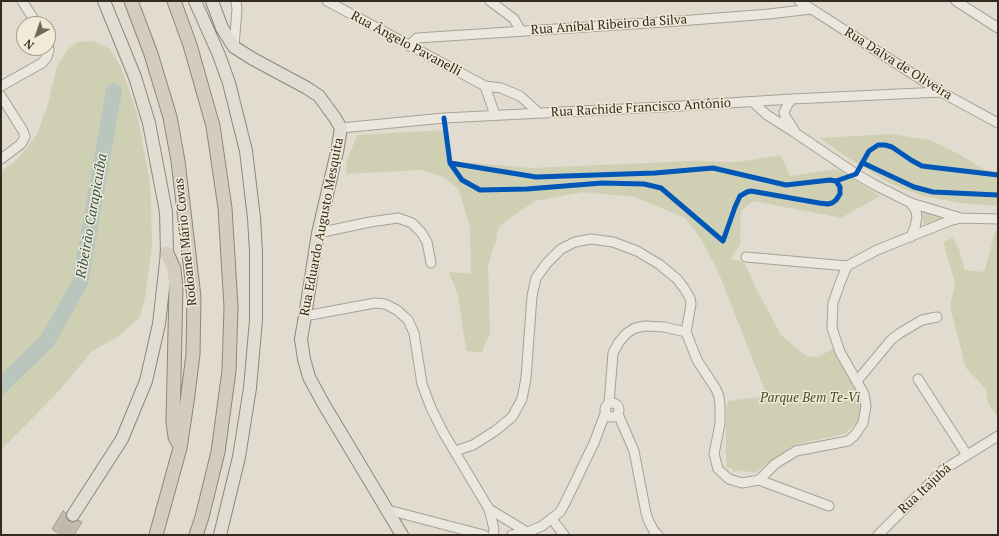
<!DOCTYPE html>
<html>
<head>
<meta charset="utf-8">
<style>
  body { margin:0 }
  #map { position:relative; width:999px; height:536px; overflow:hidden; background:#e1dccf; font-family:"PT Serif",serif }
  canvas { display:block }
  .frame { position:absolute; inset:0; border:2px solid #352a20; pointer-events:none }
  .north { position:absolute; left:16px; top:16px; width:40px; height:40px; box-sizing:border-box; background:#f1ead6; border:1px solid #a69d8d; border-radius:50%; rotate:220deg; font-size:11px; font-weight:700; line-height:16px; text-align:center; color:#352a20 }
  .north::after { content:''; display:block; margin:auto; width:14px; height:18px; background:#71685d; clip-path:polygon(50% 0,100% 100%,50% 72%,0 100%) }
</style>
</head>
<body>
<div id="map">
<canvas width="999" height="536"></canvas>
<div class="frame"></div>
<div class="north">N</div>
</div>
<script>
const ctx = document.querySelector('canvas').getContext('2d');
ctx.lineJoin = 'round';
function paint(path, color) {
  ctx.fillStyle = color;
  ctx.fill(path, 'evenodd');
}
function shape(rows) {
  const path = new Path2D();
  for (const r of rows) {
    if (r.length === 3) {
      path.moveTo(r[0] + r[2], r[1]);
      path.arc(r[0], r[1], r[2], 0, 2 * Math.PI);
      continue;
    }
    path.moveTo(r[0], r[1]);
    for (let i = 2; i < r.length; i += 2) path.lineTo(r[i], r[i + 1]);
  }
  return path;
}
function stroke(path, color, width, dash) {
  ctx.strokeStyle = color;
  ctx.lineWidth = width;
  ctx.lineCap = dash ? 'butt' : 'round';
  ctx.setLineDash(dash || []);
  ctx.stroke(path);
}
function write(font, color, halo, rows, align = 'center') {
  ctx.font = font + ' "PT Serif",serif';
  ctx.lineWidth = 3;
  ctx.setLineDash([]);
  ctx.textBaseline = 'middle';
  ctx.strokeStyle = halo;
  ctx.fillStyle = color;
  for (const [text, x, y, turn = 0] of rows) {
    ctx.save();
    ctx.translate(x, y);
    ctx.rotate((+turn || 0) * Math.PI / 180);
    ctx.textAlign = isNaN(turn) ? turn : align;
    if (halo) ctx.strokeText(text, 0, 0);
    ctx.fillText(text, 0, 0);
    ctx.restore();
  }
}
paint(shape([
  [93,41,110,49,121,67,137,114,149,177,151,198,152,246,145,297,140,317,119,336,92,351,59,391,1,450,1,171,13,163,26,149,37,134,48,104,57,66,68,49,77,42],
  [446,130,448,158,452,161,531,168,692,161,738,162,781,155,790,176,837,169,880,196,841,218,753,201,741,211,740,245,730,259,744,262,755,286,781,335,806,356,818,357,834,348,861,396,860,418,845,434,797,444,780,454,755,473,739,470,733,473,733,469,726,467,726,405,728,405,728,401,767,396,718,271,701,239,685,218,635,197,582,192,535,201,499,226,496,237,497,239,493,248,488,266,490,334,483,348,483,353,467,351,465,343,458,296,449,272,471,274,470,228,459,190,444,177,421,170,346,174,347,160,357,135],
  [891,134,930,140,957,153,985,170,998,172,998,206,960,203,923,196,889,183,848,158,820,138],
  [922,209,949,217,924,225],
  [996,229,998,229,998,417,988,403,986,389,966,368,950,307,955,283,943,242,953,238,959,249,965,270,984,272]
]), '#cfd0b3');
stroke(shape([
  [1,386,47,341,80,283,114,91]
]), '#b9c6be', 16);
const building = shape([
  [63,511,66,513,66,518,69,521,73,522,78,520,82,522,74,535,61,535,52,529,63,511]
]);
paint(building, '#c4bbb0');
stroke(building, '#a1988e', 1);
stroke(shape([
  [61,535,73,515]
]), '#bfb8ac', 12, [12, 6]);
const minor = shape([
  [22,1,37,24],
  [327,1,485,86],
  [490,1,514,19,521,31],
  [799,1,941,92,998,123],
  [956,1,998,28],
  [409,46,417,38,679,21,769,14,811,9],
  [234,47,237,9,236,1],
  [1,86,42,63,47,57,49,50,48,44],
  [1,96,23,131,25,137,21,144,1,159],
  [792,99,788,104,784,112,785,116,794,130],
  [753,102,767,115,794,132,856,174,875,185,911,203,961,218,998,219],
  [495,115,485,86,501,88,520,96,539,113],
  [341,128,444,118,681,106,792,99,941,92],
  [318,233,370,222,398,218,412,223,421,232,427,242,431,263],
  [911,237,915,227,917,217,916,211,911,203],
  [746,257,847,266],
  [305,316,375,303,385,304,397,310,408,320,414,333,422,384,431,408,443,432,489,509,494,529,493,535],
  [686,332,697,360,716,389,719,397,720,405,720,424,714,454,718,469,729,479,742,483,759,480,775,464,796,451,848,441,855,435,863,423,866,406,864,394,840,352,832,328,833,303,840,283,847,266,877,250,949,221,961,218],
  [918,379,967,455],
  [857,381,891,340,900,333,922,320,937,317],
  [612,410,7],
  [609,404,613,353,619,342,627,333,635,328,645,326,664,327,686,332],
  [618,414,634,451,646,513,649,522,654,531,658,535],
  [455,451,473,445,495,431,512,417,522,399,526,378,532,296,536,278,547,263,561,249,575,242,591,239,613,242,637,251,659,264,677,279,684,288,690,298,691,304,686,332],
  [759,480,829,506],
  [489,509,527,532],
  [388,510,484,535],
  [552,519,564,535],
  [512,535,530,531,542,526,560,512,565,503,594,443,606,411],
  [878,535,943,470,998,436]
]);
const major = shape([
  [195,1,219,55,229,83,246,151,254,218,256,252,256,320,250,388,239,457,220,535],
  [212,1,222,28,234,47,253,59,307,88,319,96,335,118,341,128,337,152,318,233,305,316,301,339,304,359,309,377,323,403,402,535],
  [73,515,122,439,146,381,159,324,167,253,166,212,149,123,135,77,104,1]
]);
const highway = shape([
  [131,1,151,54,170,117,178,161,194,297,193,354,187,402,180,448,156,535],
  [174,1,190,45,213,126,225,208,231,307,229,371,218,452,202,517,196,535],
  [167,253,174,269,176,287,173,422,175,437,178,443]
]);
stroke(minor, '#a7a197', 11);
stroke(major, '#8c877e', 14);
stroke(highway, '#8c877e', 15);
stroke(minor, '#eae7df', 9);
stroke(major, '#e1ddd2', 12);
stroke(highway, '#d4ccbf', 13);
stroke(shape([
  [444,118,450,163,462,180,480,190,527,189,602,183,644,184,661,188,723,241,735,207,740,196,747,192,751,191,819,203,828,204,832,203,836,200,840,194,840,187,836,181,830,180,786,185,713,168,655,173,536,177,450,163],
  [863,163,914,187,933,192,998,195],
  [836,181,856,174,869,151,878,145,885,145,892,147,911,160,922,166,998,175]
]), '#0057b8', 5);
write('13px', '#352a20', '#f1ead6', [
  ["Rua Aníbal Ribeiro da Silva",609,25,-4],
  ["Rua Ângelo Pavanelli",406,44,28],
  ["Rua Dalva de Oliveira",898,64,32],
  ["Rua Rachide Francisco Antônio",641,108,-3],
  ["Rua Eduardo Augusto Mesquita",322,227,-79],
  ["Rodoanel Mário Covas",186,242,-96],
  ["Rua Itajubá",925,489,-43]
]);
write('italic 13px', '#454e29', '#f1ead6', [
  ["Parque Bem Te-Vi",810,398]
]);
write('italic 14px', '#325251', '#f1ead6', [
  ["Ribeirão Carapicuíba",92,216,-80]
]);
</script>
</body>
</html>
